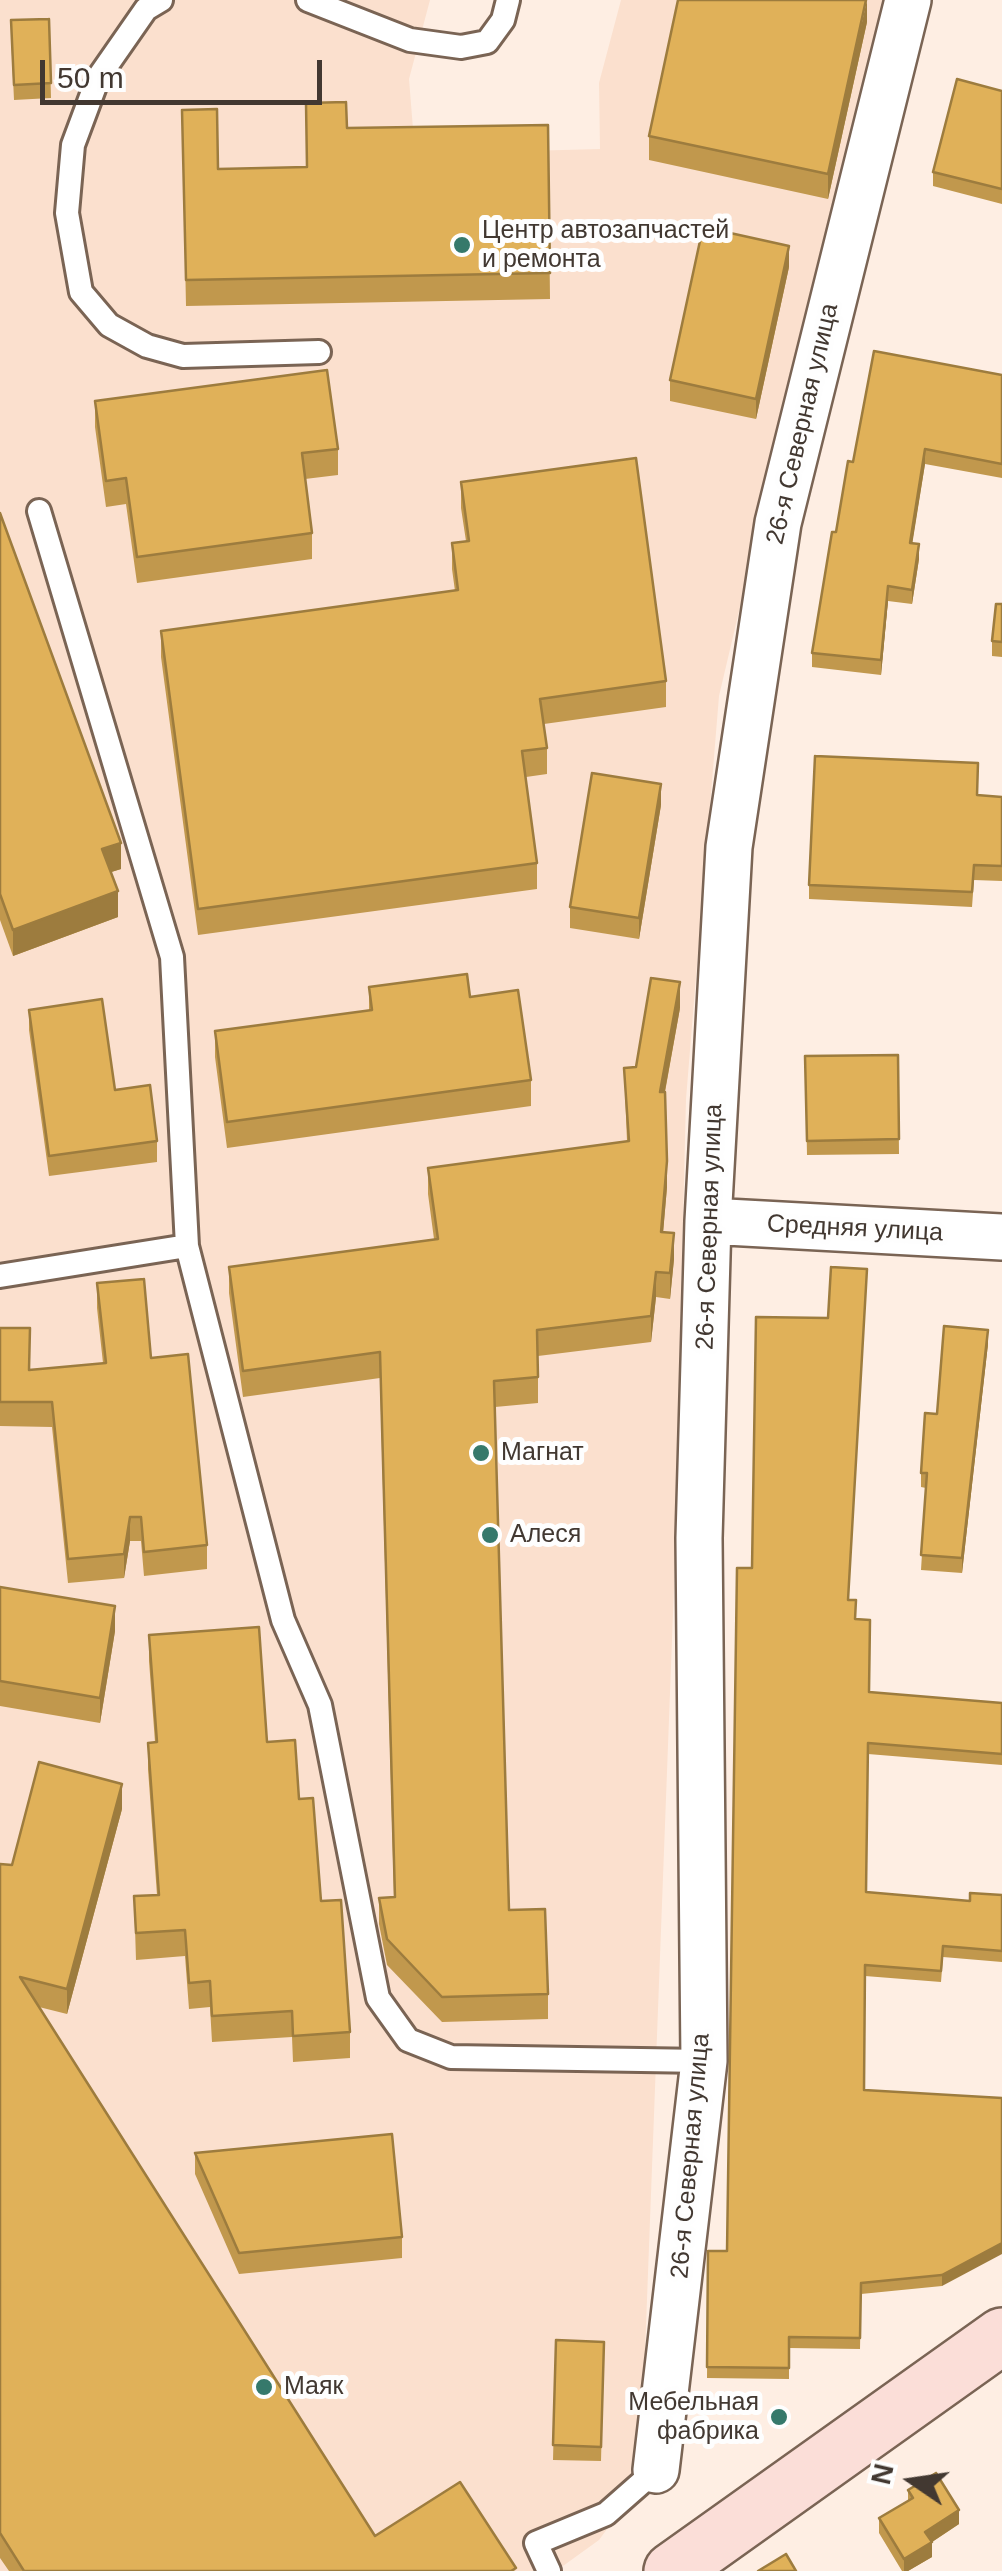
<!DOCTYPE html>
<html>
<head>
<meta charset="utf-8">
<style>
  body { margin:0 }
  #map { position:relative; width:1002px; height:2571px; overflow:hidden; background:#feeee3; font-family:Arial,sans-serif }
  canvas { display:block }
  .north { position:absolute; left:862px; top:2431px; width:100px; height:100px; -webkit-text-stroke:8px #fefefe; paint-order:stroke; rotate:283deg; font-size:28px; font-weight:700; line-height:40px; text-align:center; color:#423831 }
  .north::after { content:''; display:block; margin:auto; width:35px; height:45px; background:#423831; clip-path:polygon(50% 0,100% 100%,50% 72%,0 100%) }
  .scale { position:absolute; left:40px; top:60px; width:282px; height:45px; box-sizing:border-box; border:5px solid #423831; border-top:0; padding-left:12px; font-size:30px; line-height:35px; white-space:nowrap; color:#423831; -webkit-text-stroke:8px #fefefe; paint-order:stroke }
</style>
</head>
<body>
<div id="map">
<canvas width="1002" height="2571"></canvas>
<div class="north">N</div>
<div class="scale">50 m</div>
</div>
<script>
const ctx = document.querySelector('canvas').getContext('2d');
ctx.lineJoin = 'round';
function paint(path, color) {
  ctx.fillStyle = color;
  ctx.fill(path, 'evenodd');
}
function shape(rows) {
  const path = new Path2D();
  for (const r of rows) {
    path.moveTo(r[0], r[1]);
    for (let i = 2; i < r.length; i += 2) path.lineTo(r[i], r[i + 1]);
  }
  return path;
}
function stroke(path, color, width, dash) {
  ctx.strokeStyle = color;
  ctx.lineWidth = width;
  ctx.lineCap = dash ? 'butt' : 'round';
  ctx.setLineDash(dash || []);
  ctx.stroke(path);
}
function write(font, color, halo, rows, align = 'center') {
  ctx.font = font + ' Arial,sans-serif';
  ctx.lineWidth = 10;
  ctx.setLineDash([]);
  ctx.textBaseline = 'middle';
  ctx.strokeStyle = halo;
  ctx.fillStyle = color;
  for (const [text, x, y, turn = 0] of rows) {
    ctx.save();
    ctx.translate(x, y);
    ctx.rotate((+turn || 0) * Math.PI / 180);
    ctx.textAlign = isNaN(turn) ? turn : align;
    if (halo) ctx.strokeText(text, 0, 0);
    ctx.fillText(text, 0, 0);
    ctx.restore();
  }
}
paint(shape([
  [0,0,430,0,409,79,415,154,600,149,599,83,621,0,883,0,719,696,686,1099,674,1587,640,2484,599,2540,556,2571,0,2571]
]), '#fbe0ce');
const service = shape([
  [161,0,146,9,98,78,73,145,67,213,81,292,109,325,147,346,183,356,319,352],
  [308,0,410,40,461,47,487,42,503,20,508,0],
  [39,511,172,957,187,1246,283,1620,320,1705,378,1998,408,2040,451,2057,704,2061],
  [0,1276,187,1246],
  [549,2571,536,2543,606,2514,656,2470]
]);
const minor = shape([
  [708,1221,1002,1237],
  [656,2470,704,2061,699,1538,708,1221,729,847,778,523,908,0]
]);
const secondary = shape([
  [672,2571,1002,2336]
]);
stroke(service, '#7a6454', 28);
stroke(minor, '#7a6454', 50);
stroke(secondary, '#7a6454', 60);
stroke(service, '#fff', 22);
stroke(minor, '#fff', 45);
stroke(secondary, '#fbded8', 55);
paint(shape([
  [49,19,51,98,14,100,11,35],
  [867,22,828,199,649,160,649,136],
  [1002,91,1002,204,933,186,933,172],
  [182,110,218,169,306,167,347,128,548,125,550,299,186,306],
  [789,267,756,419,670,401,670,380],
  [1002,375,1002,478,925,464,912,543,919,559,912,604,888,601,881,675,812,667,812,653,836,532,853,462],
  [95,401,338,449,338,475,305,479,312,533,312,559,137,583,126,504,106,507,95,427],
  [461,482,666,681,666,707,544,724,547,748,547,774,526,777,537,863,537,889,198,935,161,657,161,631,455,591,452,569,452,543,466,541,461,508],
  [0,513,121,869,111,872,118,917,13,956,0,920],
  [1002,604,1002,657,992,656,992,641],
  [1002,796,1002,881,974,880,972,907,809,899,809,885],
  [661,805,639,939,570,928,570,907],
  [369,987,470,997,531,1080,531,1106,227,1148,215,1057,215,1031,369,1010],
  [680,1008,665,1092,667,1187,663,1232,674,1259,670,1299,656,1297,651,1342,538,1356,538,1403,495,1407,509,1910,548,1994,548,2019,442,2022,387,1965,379,1924,379,1898,394,1897,380,1378,243,1397,229,1293,229,1267,434,1239,428,1194,428,1168,627,1141,624,1068,636,1067],
  [29,1010,115,1090,157,1141,157,1162,49,1176,29,1030],
  [898,1055,899,1154,807,1155,805,1056],
  [97,1283,151,1358,207,1545,207,1569,144,1576,141,1541,130,1541,124,1578,68,1583,52,1427,0,1426,0,1328,29,1370,103,1363,97,1308],
  [988,1344,962,1573,921,1570,926,1488,921,1487,921,1473,937,1414],
  [752,1568,849,1600,856,1619,869,1692,1002,1703,1002,1765,868,1754,866,1892,970,1901,1002,1895,1002,1962,943,1957,941,1982,865,1976,864,2090,1002,2098,942,2286,861,2294,860,2349,789,2348,789,2379,707,2378,708,2251,727,2251],
  [0,1587,115,1631,100,1723,0,1706],
  [149,1635,267,1742,299,1799,350,2032,350,2058,293,2062,292,2037,212,2042,210,2007,189,2009,185,1956,136,1960,134,1896,157,1895,148,1769,148,1743,155,1742,149,1661],
  [122,1809,67,2014,39,2007,375,2536,516,2571,9,2571,0,2558,0,1864,12,1865],
  [195,2153,402,2237,402,2258,239,2274,195,2174],
  [556,2340,604,2342,601,2461,553,2460],
  [908,2490,959,2524,932,2542,932,2557,908,2571,902,2571,879,2533,879,2518,908,2501]
]), '#c1984d');
paint(shape([
  [867,0,867,22,828,199,828,174],
  [789,246,789,267,756,419,756,399],
  [925,449,925,464,910,558,910,543],
  [919,544,919,559,912,604,912,590],
  [888,586,888,601,881,675,881,660],
  [661,784,661,805,639,939,639,918],
  [121,843,121,869,102,875,102,849],
  [118,891,118,917,13,956,13,930],
  [680,982,680,1008,660,1118,660,1092],
  [667,1161,667,1187,661,1257,661,1232],
  [674,1233,674,1259,670,1299,670,1273],
  [656,1272,656,1297,651,1342,651,1316],
  [988,1330,988,1344,962,1573,962,1558],
  [130,1517,130,1541,124,1578,124,1554],
  [115,1606,115,1631,100,1723,100,1698],
  [122,1784,122,1809,67,2014,67,1989],
  [1002,2243,1002,2254,942,2286,942,2275],
  [959,2510,959,2524,932,2542,932,2557,908,2571,904,2571,904,2559,925,2532]
]), '#9d7c3e');
const building = shape([
  [678,0,866,0,828,174,649,136,678,0],
  [49,19,51,83,14,85,11,20,49,19],
  [957,79,1002,91,1002,189,933,172,957,79],
  [346,102,347,128,548,125,550,273,186,280,182,110,217,109,218,169,307,167,306,103,346,102],
  [703,227,789,246,756,399,670,380,703,227],
  [874,351,1002,375,1002,464,925,449,910,543,919,544,912,590,888,586,881,660,812,653,832,532,836,532,848,461,853,462,874,351],
  [327,370,338,449,302,453,312,533,137,557,126,478,106,481,95,401,327,370],
  [636,458,666,681,540,699,547,748,522,751,537,863,198,909,161,631,458,590,452,543,469,541,461,482,636,458],
  [0,513,121,843,102,849,118,891,13,930,0,894,0,513],
  [996,604,1002,604,1002,642,992,641,996,604],
  [815,756,978,763,977,795,1002,797,1002,866,974,865,972,892,809,885,815,756],
  [592,773,661,784,639,918,570,907,592,773],
  [467,974,470,997,518,990,531,1080,227,1122,215,1031,372,1010,369,987,467,974],
  [651,978,680,982,660,1092,665,1092,667,1161,661,1232,674,1233,670,1273,656,1272,651,1316,537,1330,538,1377,494,1381,509,1910,545,1909,548,1994,442,1997,387,1939,379,1898,395,1897,380,1352,243,1371,229,1267,438,1239,428,1168,629,1141,624,1068,636,1067,651,978],
  [102,999,115,1090,150,1085,157,1141,49,1156,29,1010,102,999],
  [898,1055,899,1139,807,1141,805,1056,898,1055],
  [831,1267,867,1269,848,1600,856,1600,855,1619,870,1620,869,1692,1002,1703,1002,1754,868,1743,866,1892,970,1901,970,1893,1002,1895,1002,1951,943,1946,941,1971,865,1965,864,2090,1002,2098,1002,2243,942,2275,861,2283,860,2338,789,2337,789,2368,707,2367,708,2251,727,2251,737,1568,752,1568,756,1317,828,1318,831,1267],
  [144,1279,151,1358,188,1354,207,1545,144,1552,141,1517,130,1517,124,1554,68,1559,52,1402,0,1402,0,1328,30,1328,29,1370,106,1363,97,1283,144,1279],
  [944,1326,988,1330,962,1558,921,1555,927,1473,921,1473,925,1413,937,1414,944,1326],
  [0,1587,115,1606,100,1698,0,1681,0,1587],
  [259,1627,267,1742,295,1740,299,1799,313,1798,321,1901,341,1900,350,2032,293,2036,292,2011,212,2016,210,1981,189,1983,185,1930,136,1933,134,1896,159,1895,148,1743,157,1742,149,1635,259,1627],
  [39,1762,122,1784,67,1989,20,1977,375,2536,460,2482,516,2568,511,2571,24,2571,0,2533,0,1864,12,1865,39,1762],
  [392,2134,402,2237,239,2253,195,2153,392,2134],
  [556,2340,604,2342,601,2447,553,2445,556,2340],
  [936,2473,959,2510,925,2532,932,2542,904,2559,879,2518,913,2498,908,2490,936,2473],
  [786,2554,796,2571,758,2571,786,2554]
]);
paint(building, '#e0b159');
stroke(building, '#9d7c3e', 2.5);
for (const [x, y, r, color] of [
  [462,245,10,"#36796b"],
  [481,1453,10,"#36796b"],
  [490,1535,10,"#36796b"],
  [264,2387,10,"#36796b"],
  [779,2417,10,"#36796b"]
]) {
  const dot = new Path2D();
  dot.arc(x, y, r, 0, 2 * Math.PI);
  ctx.fillStyle = color;
  ctx.fill(dot);
  stroke(dot, '#fefefe', 4);
}
write('25px', '#423831', '#fefefe', [
  ["Центр автозапчастей",482,231],
  ["и ремонта",482,260],
  ["Магнат",501,1453],
  ["Алеся",510,1535],
  ["Маяк",284,2387],
  ["Мебельная",759,2403,"right"],
  ["фабрика",759,2432,"right"]
], 'left');
write('25px', '#423831', '#fefefe', [
  ["26-я Северная улица",803,424,-77],
  ["26-я Северная улица",710,1227,-88],
  ["Средняя улица",855,1229,3],
  ["26-я Северная улица",691,2156,-85]
]);
</script>
</body>
</html>
